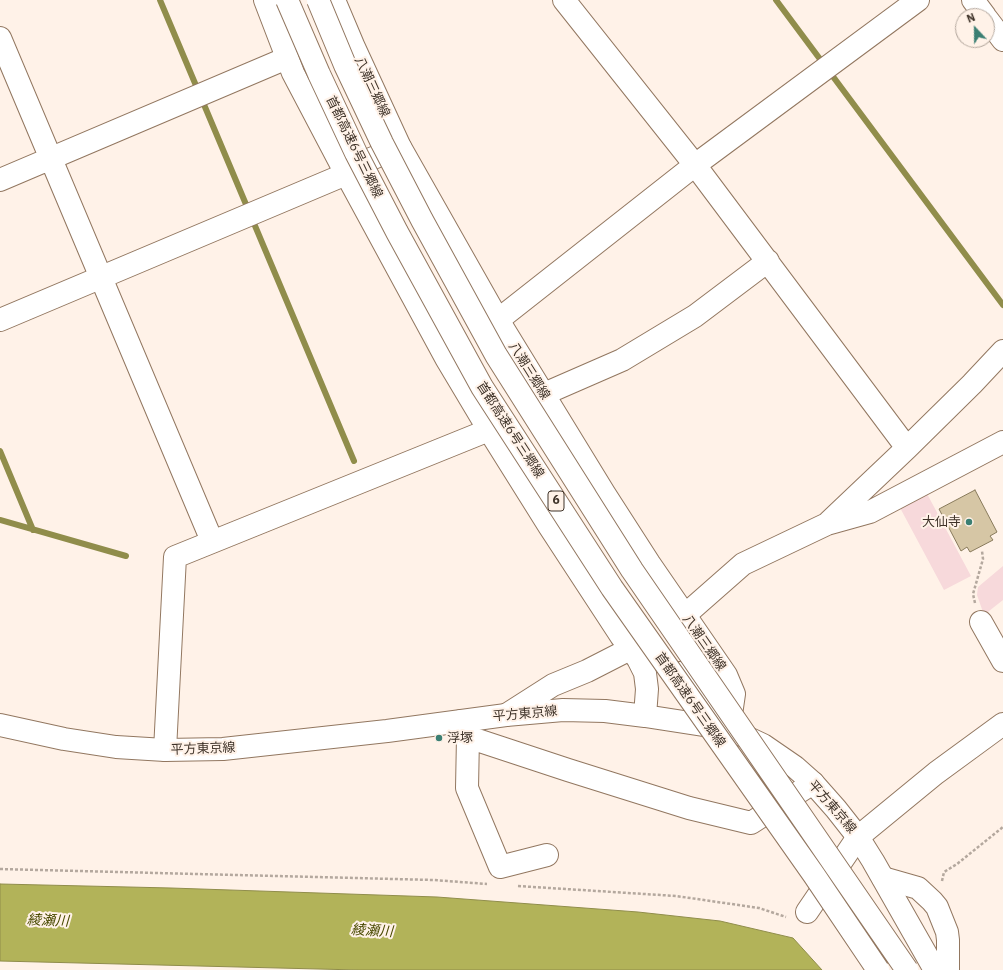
<!DOCTYPE html>
<html>
<head>
<meta charset="utf-8">
<style>
  body { margin:0 }
  #map { position:relative; width:1003px; height:970px; overflow:hidden; background:#fff2e8; font-family:"IBM Plex Sans",sans-serif }
  canvas { display:block }
  .north { position:absolute; left:955px; top:8px; width:40px; height:40px; box-sizing:border-box; background:#fff2e8; border:1px solid #b2a69c; border-radius:50%; rotate:338deg; font-size:11px; font-weight:700; line-height:16px; text-align:center; color:#3f3329 }
  .north::after { content:''; display:block; margin:auto; width:14px; height:18px; background:#3b7f73; clip-path:polygon(50% 0,100% 100%,50% 72%,0 100%) }
</style>
</head>
<body>
<div id="map">
<canvas width="1003" height="970"></canvas>
<div class="north">N</div>
</div>
<script>
const ctx = document.querySelector('canvas').getContext('2d');
ctx.lineJoin = 'round';
function paint(path, color) {
  ctx.fillStyle = color;
  ctx.fill(path, 'evenodd');
}
function shape(rows) {
  const path = new Path2D();
  for (const r of rows) {
    path.moveTo(r[0], r[1]);
    for (let i = 2; i < r.length; i += 2) path.lineTo(r[i], r[i + 1]);
  }
  return path;
}
function stroke(path, color, width, dash) {
  ctx.strokeStyle = color;
  ctx.lineWidth = width;
  ctx.lineCap = dash ? 'butt' : 'round';
  ctx.setLineDash(dash || []);
  ctx.stroke(path);
}
function write(font, color, halo, rows, align = 'center') {
  ctx.font = font + ' "IBM Plex Sans","Noto Sans JP",sans-serif';
  ctx.lineWidth = 4;
  ctx.setLineDash([]);
  ctx.textBaseline = 'middle';
  ctx.strokeStyle = halo;
  ctx.fillStyle = color;
  for (const [text, x, y, turn = 0] of rows) {
    ctx.save();
    ctx.translate(x, y);
    ctx.rotate((+turn || 0) * Math.PI / 180);
    ctx.textAlign = isNaN(turn) ? turn : align;
    if (halo) ctx.strokeText(text, 0, 0);
    ctx.fillText(text, 0, 0);
    ctx.restore();
  }
}
paint(shape([
  [925,490,971,576,944,590,898,504],
  [1003,566,1003,600,984,615,977,595,978,587]
]), '#f7d9db');
const water = shape([
  [0,884,171,888,437,897,638,912,720,921,793,938,822,970,358,970,0,961,0,884]
]);
paint(water, '#b2b359');
stroke(water, '#908d4b', 1);
stroke(shape([
  [160,0,354,461],
  [776,0,1003,305],
  [0,451,33,530],
  [0,520,126,556]
]), '#908d4b', 6);
const building = shape([
  [975,490,997,532,990,536,993,540,970,552,967,547,961,551,939,509,975,490]
]);
paint(building, '#d6c6a5');
stroke(building, '#887a5b', 1);
const minor = shape([
  [564,0,695,165,907,448],
  [973,0,985,16],
  [987,19,1003,40],
  [0,38,212,541],
  [344,170,400,147],
  [0,180,287,58],
  [0,320,346,174],
  [498,320,695,165,918,0],
  [544,394,622,360,695,316,768,261],
  [829,522,907,448,972,384,1003,351],
  [685,615,743,564,827,524,870,512,1003,442],
  [981,622,1003,661],
  [506,715,553,685,587,671,630,649],
  [461,721,468,737,568,770,689,808,751,823,813,783],
  [468,737,467,788,500,867,547,855],
  [165,750,175,557,489,430],
  [883,878,918,888,932,901,937,907,947,932,948,940,948,970],
  [807,912,858,837,936,773,1003,724]
]);
const major = shape([
  [265,0,293,73,344,170,446,358,489,430,549,526,621,636,638,659,645,673,647,689,645,716],
  [334,0,353,45,400,147,498,320,604,493,649,563,726,675,734,694,729,728],
  [680,673,697,690,729,729],
  [0,725,64,739,116,747,165,750,223,749,387,731,506,715,563,710,605,711,645,716,729,729,763,745,795,767,813,783,836,809,858,837,873,861,935,970]
]);
stroke(minor, '#927760', 24);
stroke(major, '#927760', 24);
stroke(shape([
  [975,603,973,594,983,559,982,551],
  [0,869,434,880,487,884],
  [942,881,944,872,957,864,1003,827],
  [518,886,676,896,759,908,786,917]
]), '#b4a89e', 2.5, [3, 2]);
stroke(minor, '#fff', 22);
stroke(major, '#fff', 22);
const highwayBridge = shape([
  [287,0,319,74,356,153,397,232,482,387,612,588,814,875,878,970],
  [318,0,345,65,382,143,422,220,496,355,632,570,907,970]
]);
stroke(highwayBridge, '#927760', 24, []);
stroke(highwayBridge, '#fff', 22);
for (const [x, y, r, color] of [
  [969,522,4,"#3b7f73"],
  [439,738,4,"#3b7f73"]
]) {
  const dot = new Path2D();
  dot.arc(x, y, r, 0, 2 * Math.PI);
  ctx.fillStyle = color;
  ctx.fill(dot);
  stroke(dot, '#fff2e8', 1.5);
}
for (const [x, y, w] of [
  [556,501,16]
]) {
  const box = new Path2D();
  box.roundRect(x - w / 2, y - 10, w, 20, 3);
  ctx.fillStyle = '#fff2e8';
  ctx.fill(box);
  stroke(box, '#3f3329', 1);
}
write('bold 12px', '#3f3329', null, [
  ["6",556,501]
]);
write('13px', '#3f3329', '#fff2e8', [
  ["八潮三郷線",372,87,65],
  ["首都高速6号三郷線",354,147,64],
  ["八潮三郷線",529,371,58],
  ["首都高速6号三郷線",510,430,57],
  ["八潮三郷線",704,643,55],
  ["首都高速6号三郷線",690,700,55],
  ["平方東京線",525,714,-5],
  ["平方東京線",203,749,-2],
  ["平方東京線",832,807,49]
]);
write('13px', '#3f3329', '#fff2e8', [
  ["大仙寺",961,522],
  ["浮塚",447,738,"left"]
], 'right');
write('italic 14px', '#494900', '#fff2e8', [
  ["綾瀬川",48,921,2],
  ["綾瀬川",372,931,3]
]);
</script>
</body>
</html>
